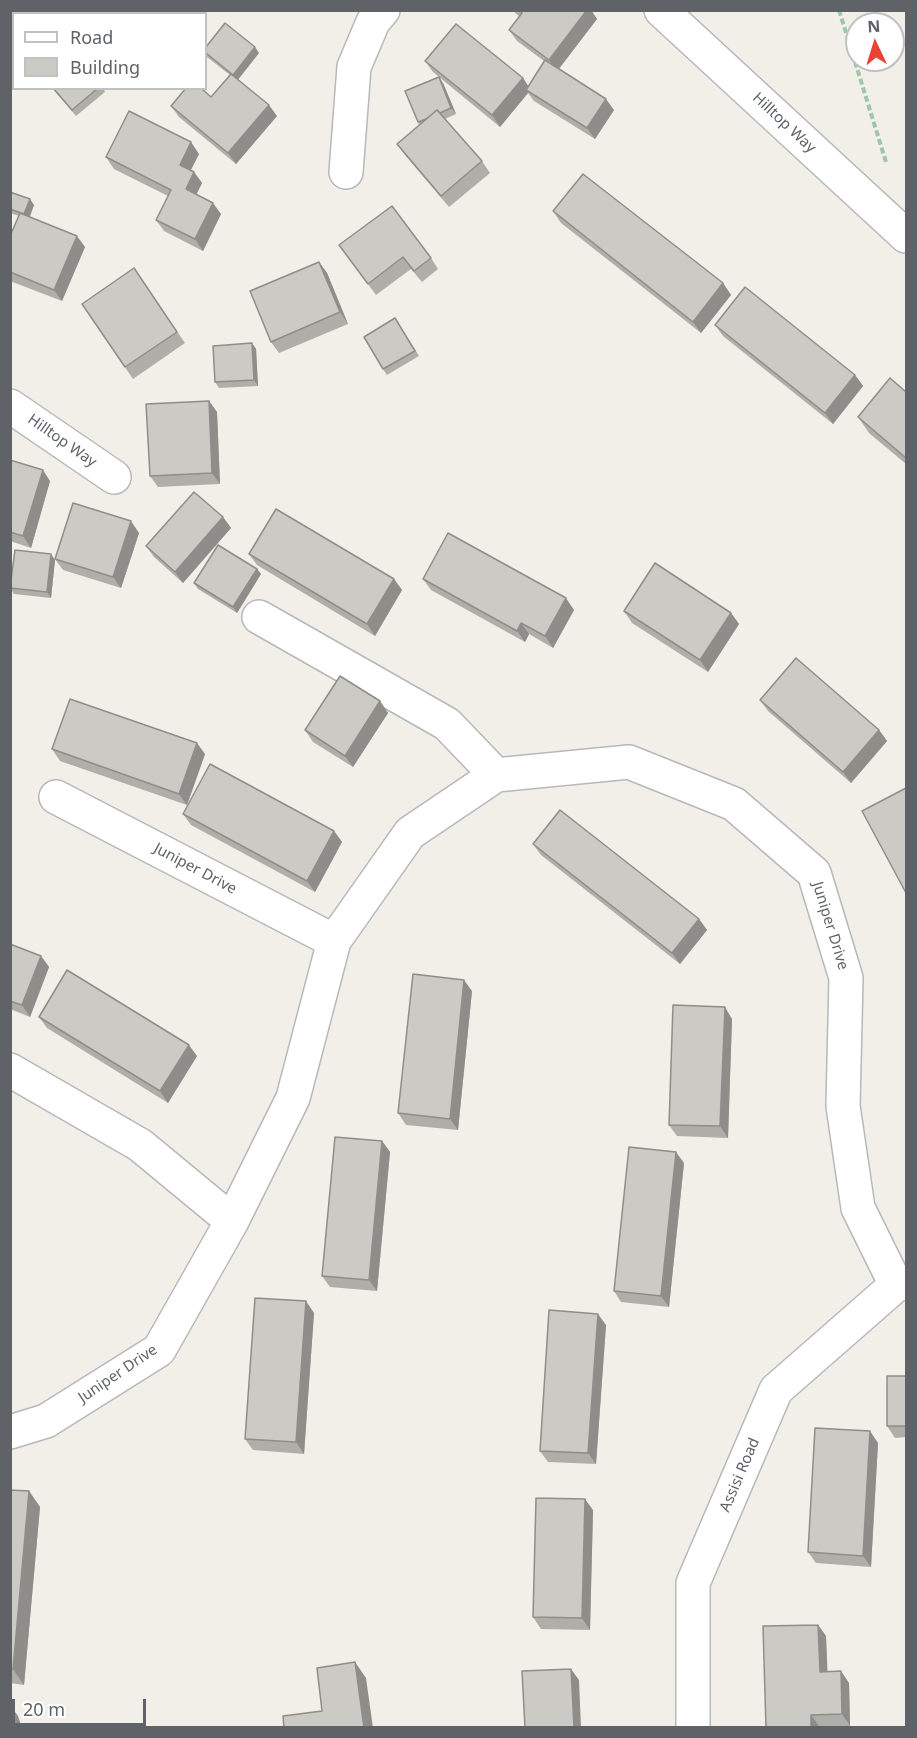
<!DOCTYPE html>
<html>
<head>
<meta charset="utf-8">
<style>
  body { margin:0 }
  #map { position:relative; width:917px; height:1738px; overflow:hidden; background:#f1efe8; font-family:"Noto Sans",sans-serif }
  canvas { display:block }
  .frame { position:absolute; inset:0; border:12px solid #5f6368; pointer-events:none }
  .legend { position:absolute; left:12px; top:12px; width:195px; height:78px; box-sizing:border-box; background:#fff; border:2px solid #bfc1c3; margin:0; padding:8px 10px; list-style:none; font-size:18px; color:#5f6368 }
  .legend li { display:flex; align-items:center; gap:12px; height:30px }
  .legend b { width:30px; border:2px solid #bfc1c3 }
  .north { position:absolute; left:845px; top:12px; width:60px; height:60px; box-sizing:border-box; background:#fff; border:2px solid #bfc1c3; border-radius:50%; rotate:356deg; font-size:16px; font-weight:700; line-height:24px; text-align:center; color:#5f6368 }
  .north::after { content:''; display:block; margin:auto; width:21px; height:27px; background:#ea4335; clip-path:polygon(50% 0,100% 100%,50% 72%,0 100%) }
  .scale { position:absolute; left:12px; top:1699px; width:134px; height:27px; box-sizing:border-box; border:3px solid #5f6368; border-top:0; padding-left:8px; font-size:18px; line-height:21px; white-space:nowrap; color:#5f6368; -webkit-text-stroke:4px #fff; paint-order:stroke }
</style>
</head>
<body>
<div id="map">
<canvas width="917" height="1738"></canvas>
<div class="frame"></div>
<ul class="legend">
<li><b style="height:8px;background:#fff"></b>Road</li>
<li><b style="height:16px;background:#cccac5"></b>Building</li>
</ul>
<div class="north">N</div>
<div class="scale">20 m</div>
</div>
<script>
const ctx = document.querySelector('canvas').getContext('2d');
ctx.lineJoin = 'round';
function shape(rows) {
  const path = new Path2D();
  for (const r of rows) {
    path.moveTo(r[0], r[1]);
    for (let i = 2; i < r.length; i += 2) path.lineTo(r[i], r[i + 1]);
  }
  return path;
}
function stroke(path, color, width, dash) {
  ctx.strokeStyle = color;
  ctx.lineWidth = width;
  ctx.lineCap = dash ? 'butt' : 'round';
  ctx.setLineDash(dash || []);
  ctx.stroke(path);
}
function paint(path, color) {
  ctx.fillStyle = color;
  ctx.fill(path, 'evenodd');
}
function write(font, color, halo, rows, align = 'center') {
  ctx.font = font + ' "Noto Sans",sans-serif';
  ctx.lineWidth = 4.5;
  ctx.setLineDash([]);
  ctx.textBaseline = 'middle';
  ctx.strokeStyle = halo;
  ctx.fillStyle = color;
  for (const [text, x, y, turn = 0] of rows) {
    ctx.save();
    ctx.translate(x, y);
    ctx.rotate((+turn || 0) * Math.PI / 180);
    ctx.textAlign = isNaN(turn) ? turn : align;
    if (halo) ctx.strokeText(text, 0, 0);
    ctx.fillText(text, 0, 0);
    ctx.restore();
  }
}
const minor = shape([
  [661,10,906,236],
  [346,172,354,67,373,22,383,10],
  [10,406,114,477],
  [259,617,447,724,496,775],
  [56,797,334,941],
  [10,1070,140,1145,232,1221],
  [10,1432,46,1421,159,1350,232,1221,293,1098,334,941,410,833,496,775,629,762,734,804,814,873,846,978,843,1106,858,1208,896,1285],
  [693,1728,693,1583,776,1390,896,1285,906,1283]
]);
stroke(minor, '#b5b8bc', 36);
stroke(shape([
  [839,10,886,162]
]), '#9cc7a9', 4, [6, 3]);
stroke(minor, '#fff', 33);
paint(shape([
  [512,10,591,10,597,19,559,69,614,110,595,139,534,101,528,93,500,127,433,72,425,61,523,78,528,87,544,61,517,41,509,30,520,17],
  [10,12,14,14,14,79,10,79],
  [206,47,259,53,238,79,277,116,236,164,179,117,171,106,211,97,230,75,207,57,206,55],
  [443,83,456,114,445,119,482,161,490,173,449,207,405,155,397,144,419,125,418,122],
  [52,88,103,88,105,92,76,116],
  [199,154,190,170,194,172,202,183,196,195,221,214,203,251,164,231,156,220,168,196,114,169,106,157],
  [10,192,34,205,30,217,85,247,62,301,10,281,10,236,19,216,10,213],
  [553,211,723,283,731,295,701,333,561,223],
  [339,245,431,258,438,269,422,282,411,269,376,295],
  [319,262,327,273,348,324,279,353,271,342],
  [134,268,185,343,133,379,82,304],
  [399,324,419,356,387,375,383,369],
  [715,325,855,375,863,386,833,424,723,336],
  [252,343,256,349,258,386,219,388,215,382],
  [906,392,906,464,869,433,858,417],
  [209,401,217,412,220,484,158,487,150,476],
  [10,460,50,481,31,548,10,541],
  [223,517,231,528,183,583,154,557,146,546],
  [139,533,121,588,63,570,55,559],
  [249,554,394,579,402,590,375,636,257,565],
  [55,560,51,598,14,594,10,588],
  [257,569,261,574,237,613,198,589,194,583],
  [423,579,574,610,553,648,529,634,525,642,431,590],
  [624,611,731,613,739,624,708,672,632,623],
  [760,700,879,730,887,741,851,783,768,711],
  [380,701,388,713,353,767,313,742,305,730],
  [52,749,205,754,187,805,60,761],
  [183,814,334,831,342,842,315,892,191,825],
  [533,844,699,919,707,930,680,964,541,855],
  [10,944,41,956,49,967,30,1017,10,1009],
  [472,991,458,1130,406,1125,398,1113],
  [39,1017,197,1056,168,1103,47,1028],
  [732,1019,728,1138,677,1136,669,1125],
  [382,1141,390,1152,377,1291,330,1287,322,1276],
  [684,1163,669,1307,621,1302,614,1291],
  [314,1313,304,1454,253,1450,245,1439],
  [606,1325,596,1464,548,1462,540,1451],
  [906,1376,906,1437,895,1438,887,1426],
  [878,1443,871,1567,816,1563,808,1552],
  [10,1490,29,1491,40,1507,24,1685,10,1683],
  [593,1510,590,1630,541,1629,533,1617],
  [818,1625,826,1636,827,1672,849,1683,850,1726,766,1728]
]), '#afaea9');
paint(shape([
  [587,10,591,10,597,19,557,71,549,60],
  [255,47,259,53,237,81,233,75],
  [439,77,443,83,456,114,451,108],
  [523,78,531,90,526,90,528,93,500,127,492,115],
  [606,99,614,110,595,139,587,128],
  [269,105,277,116,236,164,228,153],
  [191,142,199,154,188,176,180,165],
  [194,172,202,183,193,201,186,189],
  [30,199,34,205,28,220,24,214],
  [213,203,221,214,203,251,195,239],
  [77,236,85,247,62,301,54,290],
  [319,262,327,273,348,324,340,312],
  [723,283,731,295,701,333,693,322],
  [252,343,256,349,258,386,254,380],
  [855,375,863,386,833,424,825,413],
  [209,401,217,412,220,484,212,473],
  [43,470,50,481,31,548,23,536],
  [223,517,231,528,183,583,175,572],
  [131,521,139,533,121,588,113,577],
  [51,554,55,560,51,598,47,592],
  [257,569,261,574,237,613,233,607],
  [394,579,402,590,375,636,367,624],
  [566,598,574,610,553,648,545,636],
  [731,613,739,624,708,672,700,660],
  [521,623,529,634,525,642,517,631],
  [380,701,388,713,353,767,345,756],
  [879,730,887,741,851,783,843,772],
  [197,743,205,754,187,805,179,794],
  [334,831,342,842,315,892,307,881],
  [699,919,707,930,680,964,672,953],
  [41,956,49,967,30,1017,22,1005],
  [464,980,472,991,458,1130,450,1119],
  [725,1007,732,1019,728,1138,720,1126],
  [189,1045,197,1056,168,1103,160,1091],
  [382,1141,390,1152,377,1291,369,1280],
  [676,1152,684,1163,669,1307,661,1296],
  [306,1301,314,1313,304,1454,296,1442],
  [598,1314,606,1325,596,1464,588,1453],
  [870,1431,878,1443,871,1567,863,1556],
  [29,1491,40,1507,24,1685,13,1669],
  [585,1499,593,1510,590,1630,582,1618],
  [818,1625,826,1636,828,1683,820,1672],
  [355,1662,366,1678,373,1728,364,1728],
  [571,1669,579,1680,581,1728,574,1728],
  [841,1671,849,1683,850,1726,842,1714],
  [10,1705,18,1716,22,1728,18,1728],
  [811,1715,819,1726,819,1728,811,1728]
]), '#8f8d8a');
const building = shape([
  [49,10,118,10,119,12,117,14,51,14,49,10],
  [519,10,587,10,549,60,509,30,522,13,519,10],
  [10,12,14,12,14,67,10,67,10,12],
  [225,23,255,47,233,75,206,53,206,47,225,23],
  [456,24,523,78,492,115,425,61,456,24],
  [545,60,606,99,587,128,526,90,545,60],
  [231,74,269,105,228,153,171,106,186,88,201,88,211,97,231,74],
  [439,77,451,108,440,113,437,110,426,119,418,122,405,91,439,77],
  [53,88,98,88,72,110,53,88],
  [437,110,482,161,441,196,397,144,437,110],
  [129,111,191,142,180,165,194,172,186,189,213,203,195,239,156,220,171,190,106,157,129,111],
  [583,174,723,283,693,322,553,211,583,174],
  [10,192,30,199,24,214,10,209,10,192],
  [392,206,431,258,414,271,403,257,368,284,339,245,392,206],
  [20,213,77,236,54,290,10,272,10,236,20,213],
  [319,262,340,312,271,342,250,291,319,262],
  [134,268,177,332,125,367,82,304,134,268],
  [745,287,855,375,825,413,715,325,745,287],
  [395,318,415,351,383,369,364,337,395,318],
  [252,343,254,380,215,382,213,346,252,343],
  [890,378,906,392,906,458,858,417,890,378],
  [209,401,212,473,150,476,146,404,209,401],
  [10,460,43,470,23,536,10,532,10,460],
  [194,492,223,517,175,572,146,546,194,492],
  [73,503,131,521,113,577,55,559,73,503],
  [276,509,394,579,367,624,249,554,276,509],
  [448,533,566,598,545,636,521,623,517,631,423,579,448,533],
  [218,545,257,569,233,607,194,583,218,545],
  [15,550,51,554,47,592,10,588,15,550],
  [655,563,731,613,700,660,624,611,655,563],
  [796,658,879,730,843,772,760,700,796,658],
  [340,676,380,701,345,756,305,730,340,676],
  [70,699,197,743,179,794,52,749,70,699],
  [210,764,334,831,307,881,183,814,210,764],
  [906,788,906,893,862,811,906,788],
  [560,810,699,919,672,953,533,844,560,810],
  [10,944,41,956,22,1005,10,1001,10,944],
  [67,970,189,1045,160,1091,39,1017,67,970],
  [413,974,464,980,450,1119,398,1113,413,974],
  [673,1005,725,1007,720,1126,669,1125,673,1005],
  [335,1137,382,1141,369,1280,322,1276,335,1137],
  [629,1147,676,1152,661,1296,614,1291,629,1147],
  [255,1298,306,1301,296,1442,245,1439,255,1298],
  [549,1310,598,1314,588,1453,540,1451,549,1310],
  [887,1376,906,1376,906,1426,887,1426,887,1376],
  [815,1428,870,1431,863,1556,808,1552,815,1428],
  [10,1490,29,1491,13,1669,10,1669,10,1490],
  [536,1498,585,1499,582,1618,533,1617,536,1498],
  [818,1625,820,1672,841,1671,842,1714,811,1715,811,1728,766,1728,763,1626,818,1625],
  [355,1662,364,1728,284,1728,283,1716,322,1711,317,1668,355,1662],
  [571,1669,574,1728,525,1728,522,1671,571,1669],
  [10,1707,18,1728,10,1728,10,1707]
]);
paint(building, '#cccac5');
stroke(building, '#8f8d8a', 1.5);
write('15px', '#5f6368', '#fff', [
  ["Hilltop Way",784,123,43],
  ["Hilltop Way",62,441,35],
  ["Juniper Drive",195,869,28],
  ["Juniper Drive",830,926,73],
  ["Juniper Drive",118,1374,-34],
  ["Assisi Road",740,1475,-67]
]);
</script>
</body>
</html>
